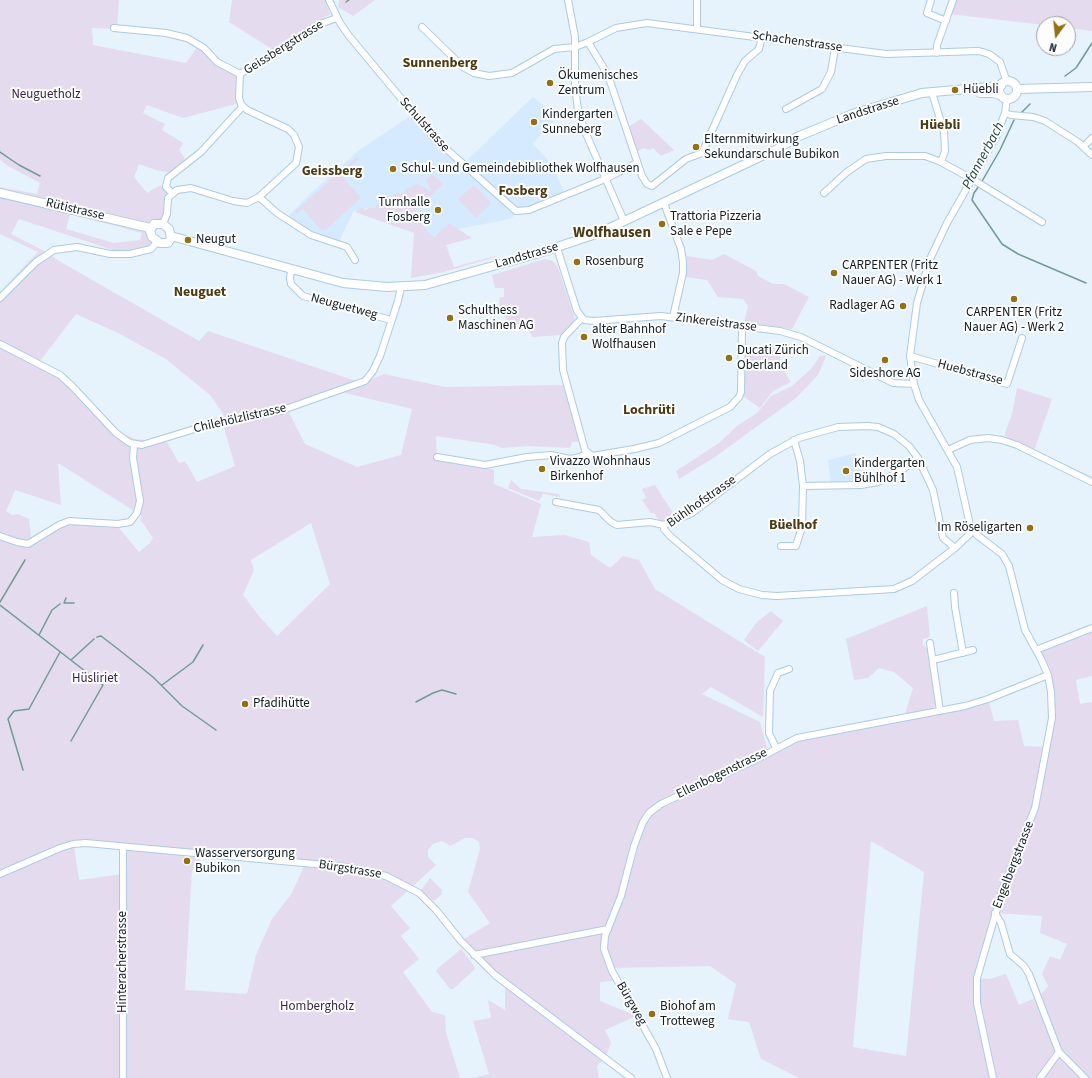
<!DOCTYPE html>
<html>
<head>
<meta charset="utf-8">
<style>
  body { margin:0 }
  #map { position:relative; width:1092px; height:1078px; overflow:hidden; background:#e6f2fc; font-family:"Source Sans 3",sans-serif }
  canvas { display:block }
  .north { position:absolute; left:1036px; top:16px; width:40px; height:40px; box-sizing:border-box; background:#fdfdfd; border:1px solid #9fa3a7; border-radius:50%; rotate:195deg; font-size:11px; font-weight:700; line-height:16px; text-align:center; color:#121d26 }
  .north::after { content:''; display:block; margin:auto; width:14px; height:18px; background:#917116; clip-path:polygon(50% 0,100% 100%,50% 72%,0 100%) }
</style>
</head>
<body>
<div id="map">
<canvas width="1092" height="1078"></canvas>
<div class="north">N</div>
</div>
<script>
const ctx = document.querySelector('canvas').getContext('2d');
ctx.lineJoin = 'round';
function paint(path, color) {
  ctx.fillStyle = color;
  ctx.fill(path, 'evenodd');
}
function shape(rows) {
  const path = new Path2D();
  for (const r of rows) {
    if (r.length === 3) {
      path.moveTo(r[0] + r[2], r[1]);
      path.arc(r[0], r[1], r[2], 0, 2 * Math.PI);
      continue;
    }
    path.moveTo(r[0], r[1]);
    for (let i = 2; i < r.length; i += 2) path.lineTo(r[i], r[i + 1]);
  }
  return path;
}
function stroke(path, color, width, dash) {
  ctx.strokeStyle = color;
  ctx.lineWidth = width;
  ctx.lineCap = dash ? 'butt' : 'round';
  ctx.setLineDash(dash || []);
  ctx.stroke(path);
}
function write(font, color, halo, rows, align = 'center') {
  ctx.font = font + ' "Source Sans 3",sans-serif';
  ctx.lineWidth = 4;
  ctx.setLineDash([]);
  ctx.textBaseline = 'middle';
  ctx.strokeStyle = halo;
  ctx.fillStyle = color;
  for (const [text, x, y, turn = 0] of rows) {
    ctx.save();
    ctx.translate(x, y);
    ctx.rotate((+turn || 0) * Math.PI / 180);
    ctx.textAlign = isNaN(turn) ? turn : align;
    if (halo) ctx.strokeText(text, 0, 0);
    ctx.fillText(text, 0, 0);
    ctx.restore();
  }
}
paint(shape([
  [533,97,557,117,533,144,552,164,564,192,522,209,510,219,458,229,449,223,434,237,417,219,372,207,355,212,354,210,339,242,316,234,288,217,309,195,358,151,413,114,462,165],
  [856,453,865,483,831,483,828,460]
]), '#d5eafe');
paint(shape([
  [0,0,119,0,117,29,92,28,93,45,186,63,198,46,215,64,236,75,236,104,183,118,147,105,143,113,165,124,162,130,183,143,179,150,188,163,173,173,156,170,139,164,134,177,147,193,159,186,166,185,172,193,166,218,152,226,156,245,125,254,19,219,11,234,48,253,59,261,199,341,208,331,362,383,384,374,445,387,563,385,579,441,572,442,570,448,528,446,502,448,495,445,436,436,437,457,494,470,494,484,541,504,532,537,565,535,589,542,591,555,610,568,623,556,639,560,655,589,765,657,763,717,711,687,702,694,760,722,769,755,806,738,948,713,989,702,994,721,1018,720,1024,746,1047,747,1051,692,1036,650,1092,628,1092,676,1076,680,1080,704,1092,702,1092,1078,799,1078,761,1059,749,1022,728,1019,736,984,710,966,613,968,612,981,600,982,600,1001,632,1014,634,1017,605,1030,611,1043,605,1058,597,1066,599,1078,472,1078,489,1074,473,1021,491,1018,488,1000,505,1010,505,988,479,965,480,961,461,941,490,923,468,892,480,849,479,842,473,838,465,838,450,846,442,841,433,844,428,850,428,857,436,865,391,906,410,928,401,936,419,959,403,972,432,1012,445,1015,446,1033,460,1078,0,1078,0,876,74,846,79,880,123,874,123,847,80,843,0,874,0,292,38,252,0,234,0,187,37,194,40,183,8,166,0,160],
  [70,214,142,233,140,240,114,243,66,229],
  [76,314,118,333,166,359,210,395,224,415,146,440,134,439,120,432,99,413,70,380,40,361],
  [337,391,412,409,401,455,357,467,305,444,287,409],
  [222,421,235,466,197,482,185,461,179,463,165,439],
  [58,463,142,516,140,519,153,538,150,543,139,552,119,528,103,527,106,523,62,523,34,540,31,538,29,519,18,514,12,515,6,511,15,490,61,505],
  [311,523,330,584,277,636,259,616,243,595,254,570,251,560],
  [871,841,924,872,906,1056,853,1047],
  [200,854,305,864,292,893,272,919,256,955,247,994,185,990,192,870,199,870],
  [996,913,1042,916,1040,933,1067,944,1060,960,1050,956,1042,974,1048,986,1040,996,1019,1005,1006,974,990,979,978,978],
  [232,0,325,0,330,14,272,49,229,22],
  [339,0,375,0,353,16,338,7],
  [953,0,1092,0,1092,31,1068,28,1068,24,1044,25,949,14],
  [641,119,674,150,661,156,653,148,650,150,643,148,636,153,628,127],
  [357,157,359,159,341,175,361,198,325,230,321,230,303,209,296,214,294,212],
  [432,174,443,184,410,216,417,219,434,237,449,223,472,238,446,245,454,267,495,256,496,257,444,272,411,278,414,233,355,212,362,208,365,210,372,207,375,208,377,203,394,196,395,193,404,193,406,189,417,184,426,188,429,192,431,190,426,180],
  [474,185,491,203,476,218,458,199],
  [724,254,756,271,758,276,773,284,784,284,809,297,792,329,744,322,748,306,743,299,718,297,707,280,685,277,687,256,712,260],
  [545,259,553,261,558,267,575,320,561,335,533,337,528,330,519,330,498,311,500,297,504,297,504,288,495,288,492,275],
  [780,344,780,365,791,382,773,391,760,408,743,396,745,388,744,347],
  [820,356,826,356,818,375,796,398,715,457,679,479,676,471,719,443,737,426,757,413,771,396,792,386,811,369],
  [1017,388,1052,399,1034,451,1006,438,1005,433,1012,414],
  [511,480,521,489,559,494,560,497,543,494,539,501,508,488],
  [655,485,675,516,674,518,660,522,654,513,651,513,642,500,646,498,642,489],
  [927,606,930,637,923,639,923,645,929,650,936,701,934,707,930,710,905,714,913,688,894,672,879,668,868,678,854,680,846,639],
  [771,611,783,621,758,651,744,640,756,623],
  [430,878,442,890,441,895,434,901,422,891,422,889],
  [460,950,462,950,474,966,475,969,453,989,450,989,436,971,437,969]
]), '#e5dbee');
stroke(shape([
  [346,2,349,0],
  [1065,76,1076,68,1092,43],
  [1021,113,1030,104],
  [0,152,19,165,40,176],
  [981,183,1000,150,1014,120],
  [979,186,974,193,972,200,1002,244,1018,254,1086,283],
  [66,598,64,603,74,603],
  [0,602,25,560],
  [0,605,103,685,71,741],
  [39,635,52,610,60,604],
  [97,637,101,636,118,649,153,677,182,706,216,730],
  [71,660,94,639],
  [162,685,193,662,203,645],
  [416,702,433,693,442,690,456,694],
  [23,770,8,719,14,711,29,709,60,652]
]), '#739b94', 1.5);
const minor = shape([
  [329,0,340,23,349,36,434,138,516,211,529,210,605,179,637,163],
  [568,0,575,37,575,87,578,110,584,129,624,221],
  [697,0,697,29],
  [931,0,927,13,946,21],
  [422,27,463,67,474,73,489,76,512,73,554,49,575,47,588,42,616,28,647,23,886,54,979,51,989,54,1000,62,1007,82],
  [114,28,166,33,187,38,204,48,217,62,240,74],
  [588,42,608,75,642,176,647,184,652,186,686,159,702,153,737,75,745,61,759,49,762,37],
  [937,53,937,45,953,0],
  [240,74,320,24,337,18],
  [933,96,944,132,945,151,941,162],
  [786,109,822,89,831,72,835,48],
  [1005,113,1011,115,1033,117,1045,121,1078,142,1092,155],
  [1083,147,1092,138],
  [172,193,166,187,168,178,201,152,243,106],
  [824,193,847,172,866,159,886,156,925,156,941,162,972,179,1042,222],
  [259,197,277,213,311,235,347,247,355,260],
  [664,203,681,249,683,262,683,273,673,317],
  [163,224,167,214,168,198,177,190,191,188,233,201,247,203,259,197,296,163,299,147,294,135,288,129,247,110,241,104,239,98,240,74],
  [557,248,577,311,584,320,594,321,661,316,780,331,801,337,893,383,914,384],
  [291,270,290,278,291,284,303,296,391,320],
  [0,298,36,262,54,250,77,247,110,254,130,254,151,249,157,242],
  [582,318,564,337,562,343,563,370,585,450,592,456,634,449,659,443,730,407,739,397,741,392,742,326],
  [0,344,60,375,72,386,116,433,130,443,142,445,211,424,280,411,365,381,373,371,380,356,398,301,401,287],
  [910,356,1007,384,1022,338],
  [948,450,970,440,988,438,1002,440,1017,445,1092,482],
  [437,457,485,465,527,457,551,455,570,459,580,457,587,453],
  [803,486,861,485,878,482,899,472,918,458],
  [556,502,599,510,611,522,617,525,650,522,664,525],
  [0,536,17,542,28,544,59,525,69,521,118,524,130,522,137,513,140,501,133,458,134,445],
  [781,546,796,546,802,527,803,486,800,461,794,440],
  [955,548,912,581,894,589,777,596,762,595,739,589,722,580,670,536,664,529,664,525,692,513,770,454,799,438,838,427,868,426,878,427,894,434,909,446,918,458,933,490,943,538,955,548,973,531],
  [954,593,955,607,963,653],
  [930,643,940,711],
  [1036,650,1092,628],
  [933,660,973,650],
  [776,748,769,733,770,691,778,673,789,669],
  [123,847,123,1078],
  [0,874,60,848,73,844,86,843,347,867,386,876,419,893,436,910,461,941,495,975,631,1078],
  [995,913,1001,923,1010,954,1024,966,1029,974,1059,1052,1085,1078],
  [474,955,608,929],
  [667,1078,656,1049,612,971,604,949,605,936,621,896,634,846,643,822,649,813,661,804,755,760,797,738,965,706,988,699,1048,675],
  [993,1078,977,1003,977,978,1003,888,1035,808,1052,718,1051,692,1048,675,1041,659,1025,630,1009,566,1002,554,977,535,970,525,957,467,919,400,914,384,910,356,917,303,930,259,947,223,996,137,1005,113,1007,99],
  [1040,1078,1059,1052]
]);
const major = shape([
  [1008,90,9],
  [1017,89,1092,87],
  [980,93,993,93,1001,95],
  [0,193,150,228],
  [154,224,163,224,169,229,171,238,168,243,160,243,152,237,150,231,154,224],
  [171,236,343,283,387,287,425,285,536,254,599,233,779,148,797,137,855,113,922,93,1001,86]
]);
stroke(minor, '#adcae4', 8);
stroke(major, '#adcae4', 10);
stroke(minor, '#fff', 6);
stroke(major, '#fff', 8);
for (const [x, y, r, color] of [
  [550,83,4,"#917116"],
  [955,90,4,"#917116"],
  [534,122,4,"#917116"],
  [696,147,4,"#917116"],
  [393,169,4,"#917116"],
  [438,210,4,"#917116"],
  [662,224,4,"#917116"],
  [188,240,4,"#917116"],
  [577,262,4,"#917116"],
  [834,273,4,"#917116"],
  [1014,299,4,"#917116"],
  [903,306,4,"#917116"],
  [450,318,4,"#917116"],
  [584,337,4,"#917116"],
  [729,358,4,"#917116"],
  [885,360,4,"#917116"],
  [542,469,4,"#917116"],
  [846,471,4,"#917116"],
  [1030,528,4,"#917116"],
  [245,704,4,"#917116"],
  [187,861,4,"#917116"],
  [652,1014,4,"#917116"]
]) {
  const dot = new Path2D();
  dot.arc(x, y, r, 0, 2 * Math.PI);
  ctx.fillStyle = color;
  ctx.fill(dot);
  stroke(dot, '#fdfdfd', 1.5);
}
write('13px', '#121d26', '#fdfdfd', [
  ["Schachenstrasse",797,42,8],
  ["Geissbergstrasse",284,48,-32],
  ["Landstrasse",868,111,-18],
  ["Schulstrasse",424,125,48],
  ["Rütistrasse",75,210,13],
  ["Landstrasse",527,256,-16],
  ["Neuguetweg",344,307,15],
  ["Zinkereistrasse",716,323,7],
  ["Huebstrasse",970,373,15],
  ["Chilehölzlistrasse",240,419,-13],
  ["Bühlhofstrasse",702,502,-35],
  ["Ellenbogenstrasse",722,774,-26],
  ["Engelbergstrasse",1014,865,-69],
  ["Bürgstrasse",350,870,9],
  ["Hinteracherstrasse",123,962,-90],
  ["Bürgweg",631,1004,60]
]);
write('13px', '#121d26', '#fdfdfd', [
  ["Ökumenisches",558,76],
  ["Zentrum",558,91],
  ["Hüebli",963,90],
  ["Kindergarten",542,115],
  ["Sunneberg",542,130],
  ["Elternmitwirkung",704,140],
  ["Sekundarschule Bubikon",704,155],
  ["Schul- und Gemeindebibliothek Wolfhausen",401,169],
  ["Turnhalle",430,203,"right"],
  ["Fosberg",430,218,"right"],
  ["Trattoria Pizzeria",670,217],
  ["Sale e Pepe",670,232],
  ["Neugut",196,240],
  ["Rosenburg",585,262],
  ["CARPENTER (Fritz",842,266],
  ["Nauer AG) - Werk 1",842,281],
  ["Radlager AG",895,306,"right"],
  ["Schulthess",458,311],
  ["Maschinen AG",458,326],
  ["CARPENTER (Fritz",1014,313,"center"],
  ["Nauer AG) - Werk 2",1014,328,"center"],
  ["alter Bahnhof",592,330],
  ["Wolfhausen",592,345],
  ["Ducati Zürich",737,351],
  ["Oberland",737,366],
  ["Sideshore AG",885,374,"center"],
  ["Vivazzo Wohnhaus",550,462],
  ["Birkenhof",550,477],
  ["Kindergarten",854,464],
  ["Bühlhof 1",854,479],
  ["Im Röseligarten",1022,528,"right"],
  ["Pfadihütte",253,704],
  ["Wasserversorgung",195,854],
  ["Bubikon",195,869],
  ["Biohof am",660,1007],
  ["Trotteweg",660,1022]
], 'left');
write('13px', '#351f47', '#fdfdfd', [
  ["Neuguetholz",46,95],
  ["Hüsliriet",95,679],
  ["Hombergholz",317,1007]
]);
write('bold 14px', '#4b3b14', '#fdfdfd', [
  ["Sunnenberg",440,64],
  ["Hüebli",940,126],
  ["Geissberg",332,172],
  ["Fosberg",523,192],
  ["Neuguet",200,293],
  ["Lochrüti",649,411],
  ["Büelhof",793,526]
]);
write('italic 14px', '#153c36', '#fdfdfd', [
  ["Pfannerbach",984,156,-62]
]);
write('bold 15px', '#4b3b14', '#fdfdfd', [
  ["Wolfhausen",612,234]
]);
</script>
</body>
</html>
